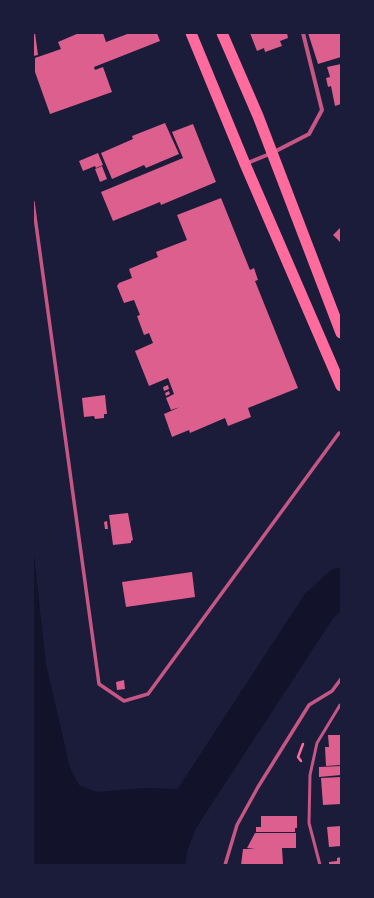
<!DOCTYPE html>
<html>
<head>
<meta charset="utf-8">
<style>
  body { margin:0 }
  #map { position:relative; width:374px; height:898px; overflow:hidden; background:#1b1b3a; font-family:"PT Sans",sans-serif }
  canvas { display:block }
  .frame { position:absolute; inset:0; border:34px solid #1b1b3a; pointer-events:none }
</style>
</head>
<body>
<div id="map">
<canvas width="374" height="898"></canvas>
<div class="frame"></div>
</div>
<script>
const ctx = document.querySelector('canvas').getContext('2d');
ctx.lineJoin = 'round';
function paint(path, color) {
  ctx.fillStyle = color;
  ctx.fill(path, 'evenodd');
}
function shape(rows) {
  const path = new Path2D();
  for (const r of rows) {
    path.moveTo(r[0], r[1]);
    for (let i = 2; i < r.length; i += 2) path.lineTo(r[i], r[i + 1]);
  }
  return path;
}
function stroke(path, color, width, dash) {
  ctx.strokeStyle = color;
  ctx.lineWidth = width;
  ctx.lineCap = dash ? 'butt' : 'round';
  ctx.setLineDash(dash || []);
  ctx.stroke(path);
}
paint(shape([
  [33,546,46,664,70,768,79,785,97,792,144,788,181,789,203,809,187,852,185,865,33,865]
]), '#12122b');
stroke(shape([
  [148,865,178,822,319,606,341,586]
]), '#12122b', 37);
paint(shape([
  [33,33,35,33,38,55,33,56],
  [79,33,103,33,106,42,130,33,157,33,160,41,94,67,95,70,103,67,112,92,50,114,35,72,35,58,61,49,58,42],
  [250,33,287,33,288,38,280,41,282,46,265,52,264,48,257,51],
  [308,33,340,33,341,57,318,64],
  [341,64,341,104,335,106,331,86,328,87,326,78,330,77,327,67],
  [165,123,179,154,146,168,144,165,112,179,101,153,133,139,132,136],
  [193,124,216,182,161,205,160,202,113,221,101,192,183,158,172,132],
  [98,153,103,165,96,168,95,166,83,171,79,161],
  [102,166,107,179,100,182,95,169],
  [221,198,250,270,254,268,258,280,255,281,298,388,248,408,251,417,228,426,225,418,190,433,189,430,172,437,164,414,180,407,171,410,166,398,174,394,168,378,149,386,135,351,153,343,149,333,144,335,137,316,140,315,134,300,124,303,117,286,119,283,132,278,129,269,158,257,156,252,187,240,177,215],
  [341,227,341,243,333,235],
  [168,385,169,389,164,391,163,387],
  [169,391,170,394,166,396,165,393],
  [105,395,107,414,104,414,104,418,95,419,94,416,84,417,82,398],
  [128,513,133,540,131,541,131,543,113,545,109,515],
  [107,521,108,529,105,529,104,522],
  [192,572,195,597,126,607,122,582],
  [124,680,125,689,117,690,116,682],
  [328,735,341,735,341,765,326,766,325,747,329,747],
  [341,766,341,775,319,777,319,767],
  [341,777,341,804,323,805,321,778],
  [261,816,297,816,297,828,295,828,295,832,256,832,256,827,261,827],
  [341,826,341,846,329,847,327,827],
  [255,833,296,833,296,848,282,848,283,864,241,865,243,849,255,849,247,848],
  [341,857,341,865,329,865,329,862,337,861,337,858]
]), '#dd5f8e');
stroke(shape([
  [301,761,298,757,303,744]
]), '#ff6b9d', 2.5);
stroke(shape([
  [320,865,309,823,310,775,317,743,340,705]
]), '#c65784', 3);
stroke(shape([
  [33,202,99,684,124,701,148,694,339,433],
  [225,865,237,825,258,787,309,705,332,691,341,679]
]), '#c65784', 3.5);
stroke(shape([
  [245,164,272,153,309,134,322,110,303,33]
]), '#c65784', 4);
stroke(shape([
  [191,33,245,164,341,386],
  [222,33,258,116,341,333]
]), '#ff6b9d', 11);
</script>
</body>
</html>
